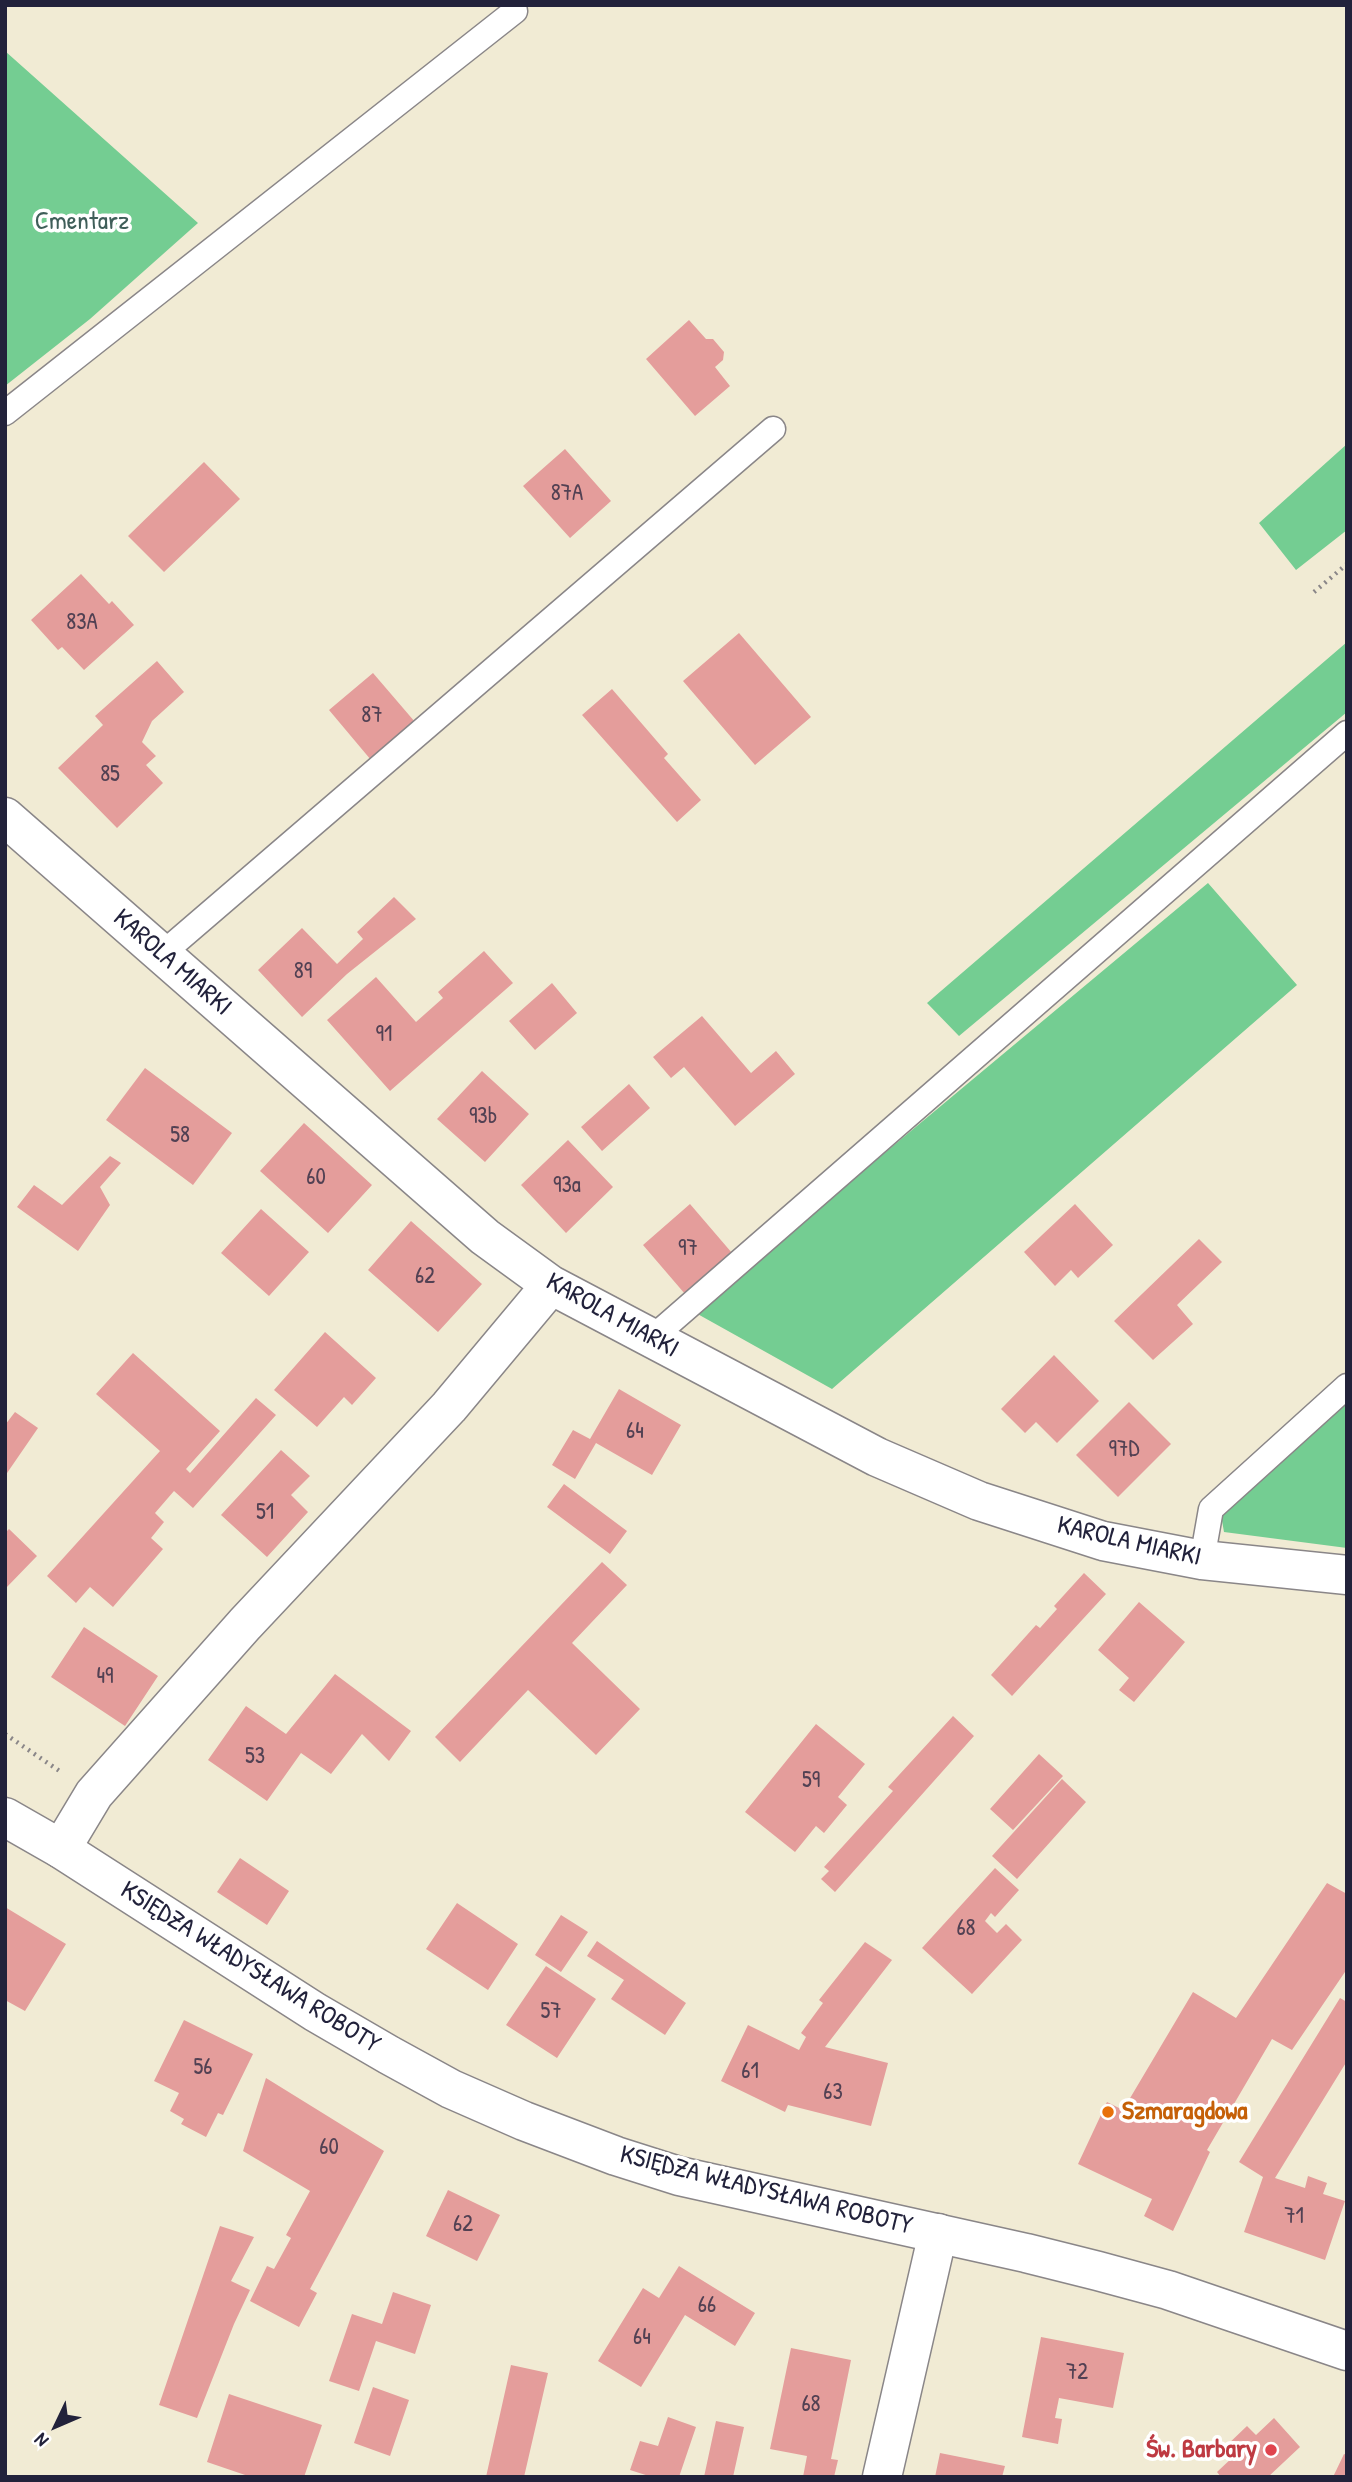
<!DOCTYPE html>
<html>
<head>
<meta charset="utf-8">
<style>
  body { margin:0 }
  #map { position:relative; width:1352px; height:2482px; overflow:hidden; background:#f1ebd4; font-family:"Patrick Hand",sans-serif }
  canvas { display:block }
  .frame { position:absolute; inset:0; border:7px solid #22223b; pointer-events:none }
  .north { position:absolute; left:21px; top:2391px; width:70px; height:70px; -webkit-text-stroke:5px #fff; paint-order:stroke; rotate:226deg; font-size:19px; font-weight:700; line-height:28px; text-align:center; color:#22223b }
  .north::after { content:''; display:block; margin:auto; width:24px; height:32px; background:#22223b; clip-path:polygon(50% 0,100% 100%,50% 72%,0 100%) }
</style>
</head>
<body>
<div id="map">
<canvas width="1352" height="2482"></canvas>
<div class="frame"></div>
<div class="north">N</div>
</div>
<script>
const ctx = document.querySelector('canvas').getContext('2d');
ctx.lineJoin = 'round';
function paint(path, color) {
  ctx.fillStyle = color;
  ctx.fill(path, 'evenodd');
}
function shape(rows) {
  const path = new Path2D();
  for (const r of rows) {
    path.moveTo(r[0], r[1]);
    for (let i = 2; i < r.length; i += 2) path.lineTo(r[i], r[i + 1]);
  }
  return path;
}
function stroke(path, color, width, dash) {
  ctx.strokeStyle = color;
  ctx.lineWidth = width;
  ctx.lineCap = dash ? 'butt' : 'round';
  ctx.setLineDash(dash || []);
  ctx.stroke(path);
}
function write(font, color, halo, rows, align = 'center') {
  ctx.font = font + ' "Patrick Hand",sans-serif';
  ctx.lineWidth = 7;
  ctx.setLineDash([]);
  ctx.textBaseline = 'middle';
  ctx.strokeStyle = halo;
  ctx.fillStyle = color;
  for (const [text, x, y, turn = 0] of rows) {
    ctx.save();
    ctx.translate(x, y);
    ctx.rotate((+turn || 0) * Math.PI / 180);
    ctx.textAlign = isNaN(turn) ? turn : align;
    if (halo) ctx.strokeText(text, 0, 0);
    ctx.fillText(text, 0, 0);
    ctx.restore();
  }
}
paint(shape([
  [5,51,198,223,90,319,5,386],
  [1347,444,1347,530,1296,570,1259,523],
  [1347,642,1347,712,959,1036,927,1003],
  [1208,883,1297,985,832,1389,694,1312],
  [1347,1401,1347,1548,1224,1532,1221,1515]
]), '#74cd92');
paint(shape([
  [689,320,706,339,713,339,724,352,723,360,715,367,730,386,695,416,646,359],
  [565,449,611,501,570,538,523,486],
  [204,462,240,499,164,572,128,536],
  [81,574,109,604,112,601,134,625,84,670,62,647,58,650,31,620],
  [739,633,811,717,755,765,683,681],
  [157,661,184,692,152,721,142,742,156,756,146,765,163,783,117,828,58,768,103,725,95,716],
  [373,673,415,722,371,760,329,710],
  [612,689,668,754,664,758,701,800,677,822,582,715],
  [394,897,416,919,347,974,302,1017,258,970,302,928,337,964,363,939,357,932],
  [484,951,513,983,390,1091,327,1020,376,977,416,1022,443,998,438,992],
  [552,983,577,1013,535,1050,509,1021],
  [702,1016,751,1073,776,1051,795,1074,735,1126,684,1067,671,1078,653,1057],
  [145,1068,232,1133,193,1185,106,1120],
  [482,1071,529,1114,485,1162,437,1119],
  [629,1084,650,1108,602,1151,581,1127],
  [304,1123,372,1185,328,1233,260,1171],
  [568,1140,613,1187,566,1233,521,1185],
  [110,1156,121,1163,100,1187,110,1205,78,1251,17,1207,34,1185,62,1205],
  [690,1204,732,1253,685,1294,643,1245],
  [1075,1204,1113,1245,1078,1278,1071,1270,1055,1286,1024,1252],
  [261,1209,309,1252,269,1296,221,1253],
  [411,1221,482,1284,438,1332,368,1270],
  [1199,1239,1222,1262,1177,1305,1193,1324,1153,1360,1114,1321],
  [325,1332,376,1378,352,1405,344,1397,317,1427,274,1390],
  [133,1353,220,1431,186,1469,190,1473,256,1398,276,1415,193,1508,174,1491,155,1513,164,1522,151,1538,163,1549,113,1607,90,1587,76,1603,47,1576,160,1451,96,1394],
  [1054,1355,1099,1401,1057,1443,1036,1422,1025,1433,1001,1409],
  [619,1389,681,1425,652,1475,596,1443,575,1479,552,1465,573,1430,590,1439],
  [1129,1402,1171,1444,1118,1497,1076,1455],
  [15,1412,38,1428,5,1476,5,1425],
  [281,1450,310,1476,291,1495,308,1512,267,1557,221,1515],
  [564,1484,627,1531,610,1554,547,1507],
  [9,1529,37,1556,5,1589,5,1533],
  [602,1562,627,1585,572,1643,640,1709,596,1755,528,1690,460,1762,435,1737],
  [1084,1573,1106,1594,1012,1696,991,1675,1036,1625,1040,1628,1057,1609,1054,1606],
  [1139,1602,1185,1642,1134,1702,1119,1690,1129,1678,1098,1650],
  [84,1627,158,1676,125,1726,51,1677],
  [335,1674,411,1731,389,1761,362,1734,331,1774,301,1753,267,1801,208,1760,246,1706,286,1734],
  [953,1716,974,1736,835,1892,821,1879,829,1871,824,1867,893,1791,888,1787],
  [816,1724,865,1764,838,1797,847,1805,824,1833,816,1826,795,1852,745,1812],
  [1039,1754,1063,1776,1013,1830,990,1809],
  [1062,1779,1086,1802,1017,1879,992,1856],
  [240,1858,289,1891,267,1925,217,1892],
  [995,1868,1019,1890,995,1917,991,1913,985,1921,997,1933,1006,1924,1022,1940,972,1994,922,1948],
  [1327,1883,1347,1894,1347,1969,1292,2050,1272,2039,1207,2150,1210,2152,1173,2231,1144,2216,1152,2199,1078,2164,1107,2102,1123,2110,1193,1992,1236,2018],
  [457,1903,518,1944,488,1990,426,1949],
  [5,1907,66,1944,25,2011,5,2000],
  [561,1915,588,1932,561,1972,535,1955],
  [597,1941,686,2003,665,2035,611,1999,624,1980,587,1956],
  [865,1942,892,1960,825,2047,888,2063,871,2126,788,2105,785,2112,721,2081,748,2025,799,2050,806,2037,801,2033,823,2003,819,2000],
  [546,1966,596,1999,557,2058,506,2025],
  [1340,1998,1347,2002,1347,2061,1275,2178,1305,2188,1308,2176,1327,2183,1323,2194,1345,2201,1325,2260,1244,2232,1263,2177,1239,2162],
  [184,2020,253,2054,223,2115,218,2113,206,2137,181,2124,184,2119,170,2111,179,2093,154,2081],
  [266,2078,384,2151,310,2289,317,2293,299,2327,250,2301,267,2266,274,2269,291,2238,286,2235,310,2191,243,2151],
  [448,2190,500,2215,477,2261,426,2236],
  [220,2226,254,2237,231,2281,250,2290,234,2324,197,2418,159,2405],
  [679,2266,755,2313,735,2346,685,2315,641,2387,598,2361,643,2288,659,2298],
  [393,2292,431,2305,415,2354,376,2341,359,2391,329,2381,352,2314,382,2324],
  [1041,2337,1124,2353,1113,2408,1059,2398,1055,2418,1062,2419,1058,2444,1022,2437],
  [791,2348,851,2360,831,2459,838,2460,834,2477,803,2477,807,2456,770,2449],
  [511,2365,548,2373,524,2477,486,2477],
  [373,2387,409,2400,390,2456,354,2443],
  [229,2394,322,2425,304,2477,251,2477,207,2462],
  [668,2417,696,2427,679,2477,652,2477,630,2470,640,2441,658,2446],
  [1274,2418,1300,2447,1268,2477,1221,2477,1217,2472,1234,2456,1225,2447,1247,2426,1256,2435],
  [716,2421,744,2427,733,2477,704,2477],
  [940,2453,1005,2466,1002,2477,935,2477],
  [1344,2454,1347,2455,1347,2477,1333,2477]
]), '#e49d9b');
const service = shape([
  [5,413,515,11],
  [162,954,773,429],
  [651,1339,1347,733],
  [1202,1560,1211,1509,1347,1386]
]);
const minor = shape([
  [5,817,485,1237,551,1285,877,1457,979,1501,1103,1541,1202,1560,1347,1575],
  [61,1849,94,1794,245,1624,449,1407,551,1285],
  [882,2477,938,2233]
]);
const secondary = shape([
  [5,1817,61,1849,315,2012,389,2055,451,2089,524,2121,616,2156,679,2176,1026,2253,1098,2271,1168,2290,1347,2351]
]);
stroke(service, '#8a8688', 27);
stroke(minor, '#8a8688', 41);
stroke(secondary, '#8a8688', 41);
stroke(shape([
  [1314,592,1347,564],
  [5,1734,61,1772]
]), '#8a8688', 4.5, [2, 5]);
stroke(service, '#fff', 24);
stroke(minor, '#fff', 38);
stroke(secondary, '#fff', 38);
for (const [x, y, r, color] of [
  [1108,2112,7,"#e8710a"],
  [1271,2450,7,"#e0444e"]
]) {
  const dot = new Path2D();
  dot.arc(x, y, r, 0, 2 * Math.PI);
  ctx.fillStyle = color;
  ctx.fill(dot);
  stroke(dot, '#fff', 2.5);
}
write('23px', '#524153', null, [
  ["87A",567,494],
  ["83A",82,623],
  ["87",372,716],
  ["85",110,775],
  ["89",303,972],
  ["91",384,1035],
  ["93b",483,1117],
  ["58",180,1136],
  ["60",316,1178],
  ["93a",567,1186],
  ["97",688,1249],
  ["62",425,1277],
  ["64",635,1432],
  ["97D",1124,1450],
  ["51",265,1513],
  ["49",105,1677],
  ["53",255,1757],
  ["59",811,1781],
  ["68",966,1929],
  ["57",551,2012],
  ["56",203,2068],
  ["61",750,2072],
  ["63",833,2093],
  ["60",329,2148],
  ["71",1294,2217],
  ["62",463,2225],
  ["66",707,2306],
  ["64",642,2338],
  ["72",1077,2373],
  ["68",811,2405]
]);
write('26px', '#3f5e59', '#fff', [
  ["Cmentarz",82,222]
]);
write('26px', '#22223b', '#fff', [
  ["KAROLA MIARKI",172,963,41],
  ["KAROLA MIARKI",612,1316,29],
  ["KAROLA MIARKI",1129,1542,13],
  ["KSIĘDZA WŁADYSŁAWA ROBOTY",250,1968,32],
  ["KSIĘDZA WŁADYSŁAWA ROBOTY",766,2191,14]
]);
write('bold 26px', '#c56008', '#fff', [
  ["Szmaragdowa",1122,2112]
], 'left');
write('bold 26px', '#be3a42', '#fff', [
  ["Św. Barbary",1257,2450]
], 'right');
</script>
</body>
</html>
